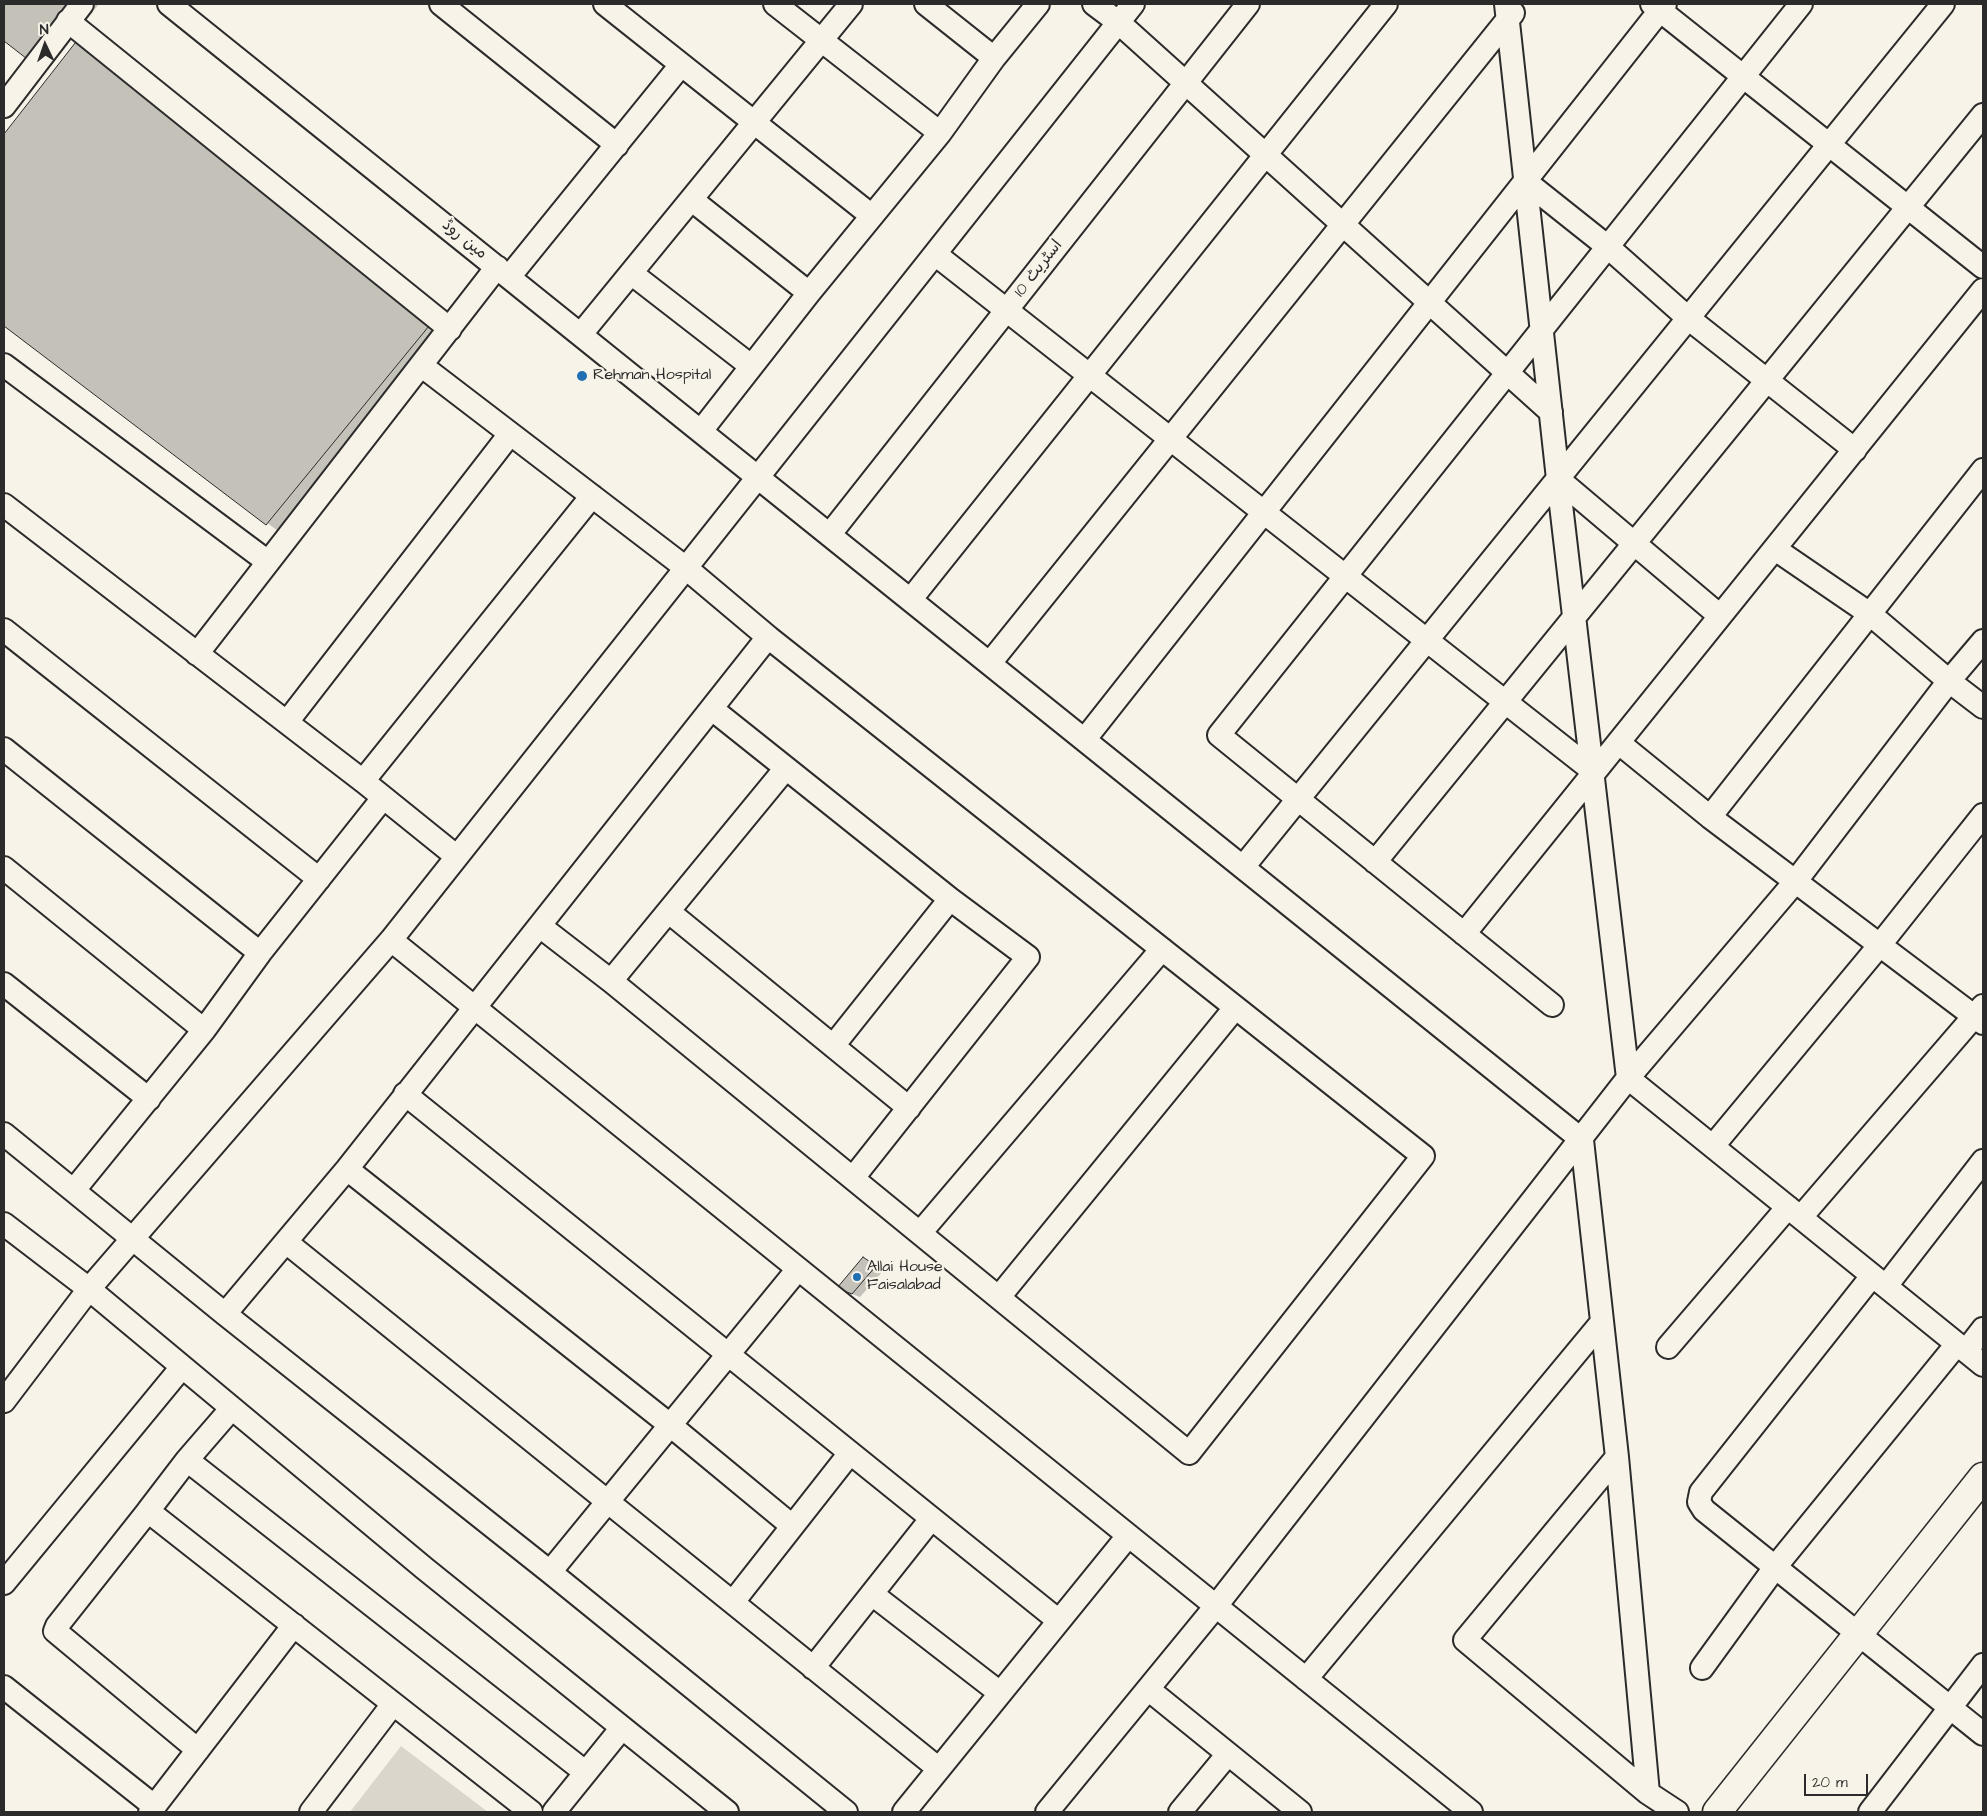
<!DOCTYPE html>
<html>
<head>
<meta charset="utf-8">
<style>
  body { margin:0 }
  #map { position:relative; width:1987px; height:1816px; overflow:hidden; background:#f7f3e8; font-family:"Architects Daughter",sans-serif }
  canvas { display:block }
  .frame { position:absolute; inset:0; border:5px solid #2b2b2b; pointer-events:none }
  .north { position:absolute; left:20px; top:20px; width:50px; height:50px; -webkit-text-stroke:4px #f7f3e8; paint-order:stroke; rotate:357deg; font-size:14px; font-weight:700; line-height:20px; text-align:center; color:#2b2b2b }
  .north::after { content:''; display:block; margin:auto; width:18px; height:22px; background:#2b2b2b; clip-path:polygon(50% 0,100% 100%,50% 72%,0 100%) }
  .scale { position:absolute; left:1804px; top:1774px; width:64px; height:22px; box-sizing:border-box; border:2px solid #2b2b2b; border-top:0; padding-left:6px; font-size:15px; line-height:18px; white-space:nowrap; color:#2b2b2b; -webkit-text-stroke:4px #f7f3e8; paint-order:stroke }
</style>
</head>
<body>
<div id="map">
<canvas width="1987" height="1816"></canvas>
<div class="frame"></div>
<div class="north">N</div>
<div class="scale">20 m</div>
</div>
<script>
const ctx = document.querySelector('canvas').getContext('2d');
ctx.lineJoin = 'round';
function paint(path, color) {
  ctx.fillStyle = color;
  ctx.fill(path, 'evenodd');
}
function shape(rows) {
  const path = new Path2D();
  for (const r of rows) {
    path.moveTo(r[0], r[1]);
    for (let i = 2; i < r.length; i += 2) path.lineTo(r[i], r[i + 1]);
  }
  return path;
}
function stroke(path, color, width, dash) {
  ctx.strokeStyle = color;
  ctx.lineWidth = width;
  ctx.lineCap = dash ? 'butt' : 'round';
  ctx.setLineDash(dash || []);
  ctx.stroke(path);
}
function write(font, color, halo, rows, align = 'center') {
  ctx.font = font + ' "Architects Daughter","Playpen Sans Arabic",sans-serif';
  ctx.lineWidth = 4.5;
  ctx.setLineDash([]);
  ctx.textBaseline = 'middle';
  ctx.strokeStyle = halo;
  ctx.fillStyle = color;
  for (const [text, x, y, turn = 0] of rows) {
    ctx.save();
    ctx.translate(x, y);
    ctx.rotate((+turn || 0) * Math.PI / 180);
    ctx.textAlign = isNaN(turn) ? turn : align;
    if (halo) ctx.strokeText(text, 0, 0);
    ctx.fillText(text, 0, 0);
    ctx.restore();
  }
}
paint(shape([
  [401,1746,488,1812,350,1812]
]), '#dad6cc');
paint(shape([
  [4,4,99,4,48,70,31,61,4,39],
  [79,40,440,334,278,531,4,325,4,136],
  [864,1258,883,1271,860,1297,847,1292]
]), '#0003');
const building = shape([
  [4,4,75,4,31,62,4,41,4,4],
  [79,38,429,326,266,525,4,326,4,134,79,38],
  [863,1257,876,1266,852,1294,837,1288,863,1257]
]);
paint(building, '#c4c1b9');
stroke(building, '#2b2b2b', 1);
const minor = shape([
  [169,4,1582,1140,1617,1457,1648,1793,1677,1812],
  [441,4,617,145],
  [605,4,872,216],
  [775,4,940,133],
  [926,4,994,58],
  [1094,4,1118,22,1551,412],
  [1506,4,1558,479,1628,1078,1983,1365],
  [1652,4,1983,267],
  [68,21,450,329],
  [4,106,82,4],
  [1525,181,1608,247,1688,318,1855,450],
  [692,200,809,293],
  [935,254,1592,770],
  [631,273,751,366],
  [509,277,681,65],
  [581,334,851,4],
  [4,365,268,562],
  [422,366,686,568,768,637,1423,1156,1189,1453,611,981,541,927],
  [701,431,809,293,940,133,994,58,1038,4],
  [1558,479,1720,616],
  [4,505,363,781,456,856],
  [830,534,1248,4],
  [1775,549,1870,614,1949,681,1983,707],
  [911,599,1386,4],
  [4,630,319,879],
  [197,654,497,267],
  [990,663,1513,13],
  [712,709,786,768],
  [287,722,510,434],
  [1085,739,1665,4],
  [1619,743,1710,817,1983,1023],
  [4,749,260,953],
  [363,781,592,496],
  [1710,817,1983,470],
  [1375,862,1983,115],
  [1243,867,1943,4],
  [4,868,204,1030],
  [669,912,909,1108],
  [1464,934,1983,290],
  [391,940,1471,1812],
  [611,981,786,768,950,899,1028,957,853,1178],
  [4,984,149,1099],
  [1552,1005,1219,735,1801,4],
  [833,1046,950,899],
  [405,1094,1059,1621],
  [4,1134,225,1314,550,1572,846,1812],
  [1713,1146,1879,946,1983,815],
  [347,1169,670,1425,791,1525],
  [74,1190,204,1030,260,953,383,798],
  [1801,1217,1983,1006],
  [4,1224,89,1289,424,1568,727,1812],
  [920,1233,1162,949],
  [286,1242,939,1769],
  [1872,1276,1701,1492,1699,1502,1704,1510,1983,1734],
  [1886,1286,1983,1161],
  [999,1297,1235,1008],
  [225,1314,347,1169,768,637],
  [1668,1347,1788,1207],
  [1966,1351,1983,1329],
  [4,1401,89,1289,391,940,1133,4],
  [1617,1457,1465,1640,1648,1793],
  [187,1460,585,1772],
  [148,1511,187,1460,232,1408],
  [550,1572,798,1269],
  [4,1583,182,1367],
  [872,1594,1000,1693],
  [733,1602,850,1453],
  [813,1668,931,1519],
  [1702,1668,1776,1566,1957,1344],
  [1306,1679,1602,1322],
  [4,1687,154,1806],
  [1148,1689,1300,1812],
  [198,1750,55,1631,57,1626,148,1511,531,1812],
  [150,1812,294,1625],
  [311,1812,393,1704],
  [554,1812,621,1729],
  [904,1812,1128,1536],
  [1047,1812,1216,1606,1628,1078,1795,882,1949,681,1983,641],
  [1180,1812,1228,1754],
  [1870,1812,1983,1665]
]);
const secondary = shape([
  [1717,1812,1983,1477]
]);
stroke(minor, '#2b2b2b', 26);
stroke(secondary, '#2b2b2b', 31);
stroke(minor, '#f7f3e8', 22);
stroke(secondary, '#f7f3e8', 28);
for (const [x, y, r, color] of [
  [582,376,6,"#1f6fb2"],
  [857,1277,5,"#1f6fb2"]
]) {
  const dot = new Path2D();
  dot.arc(x, y, r, 0, 2 * Math.PI);
  ctx.fillStyle = color;
  ctx.fill(dot);
  stroke(dot, '#f7f3e8', 2);
}
write('16px', '#2b2b2b', '#f7f3e8', [
  ["مین روڈ",464,240,39],
  ["اسٹریٹ 10",1039,269,-52]
]);
write('16px', '#2b2b2b', '#f7f3e8', [
  ["Rehman Hospital",593,376],
  ["Allai House",867,1268],
  ["Faisalabad",867,1286]
], 'left');
</script>
</body>
</html>
